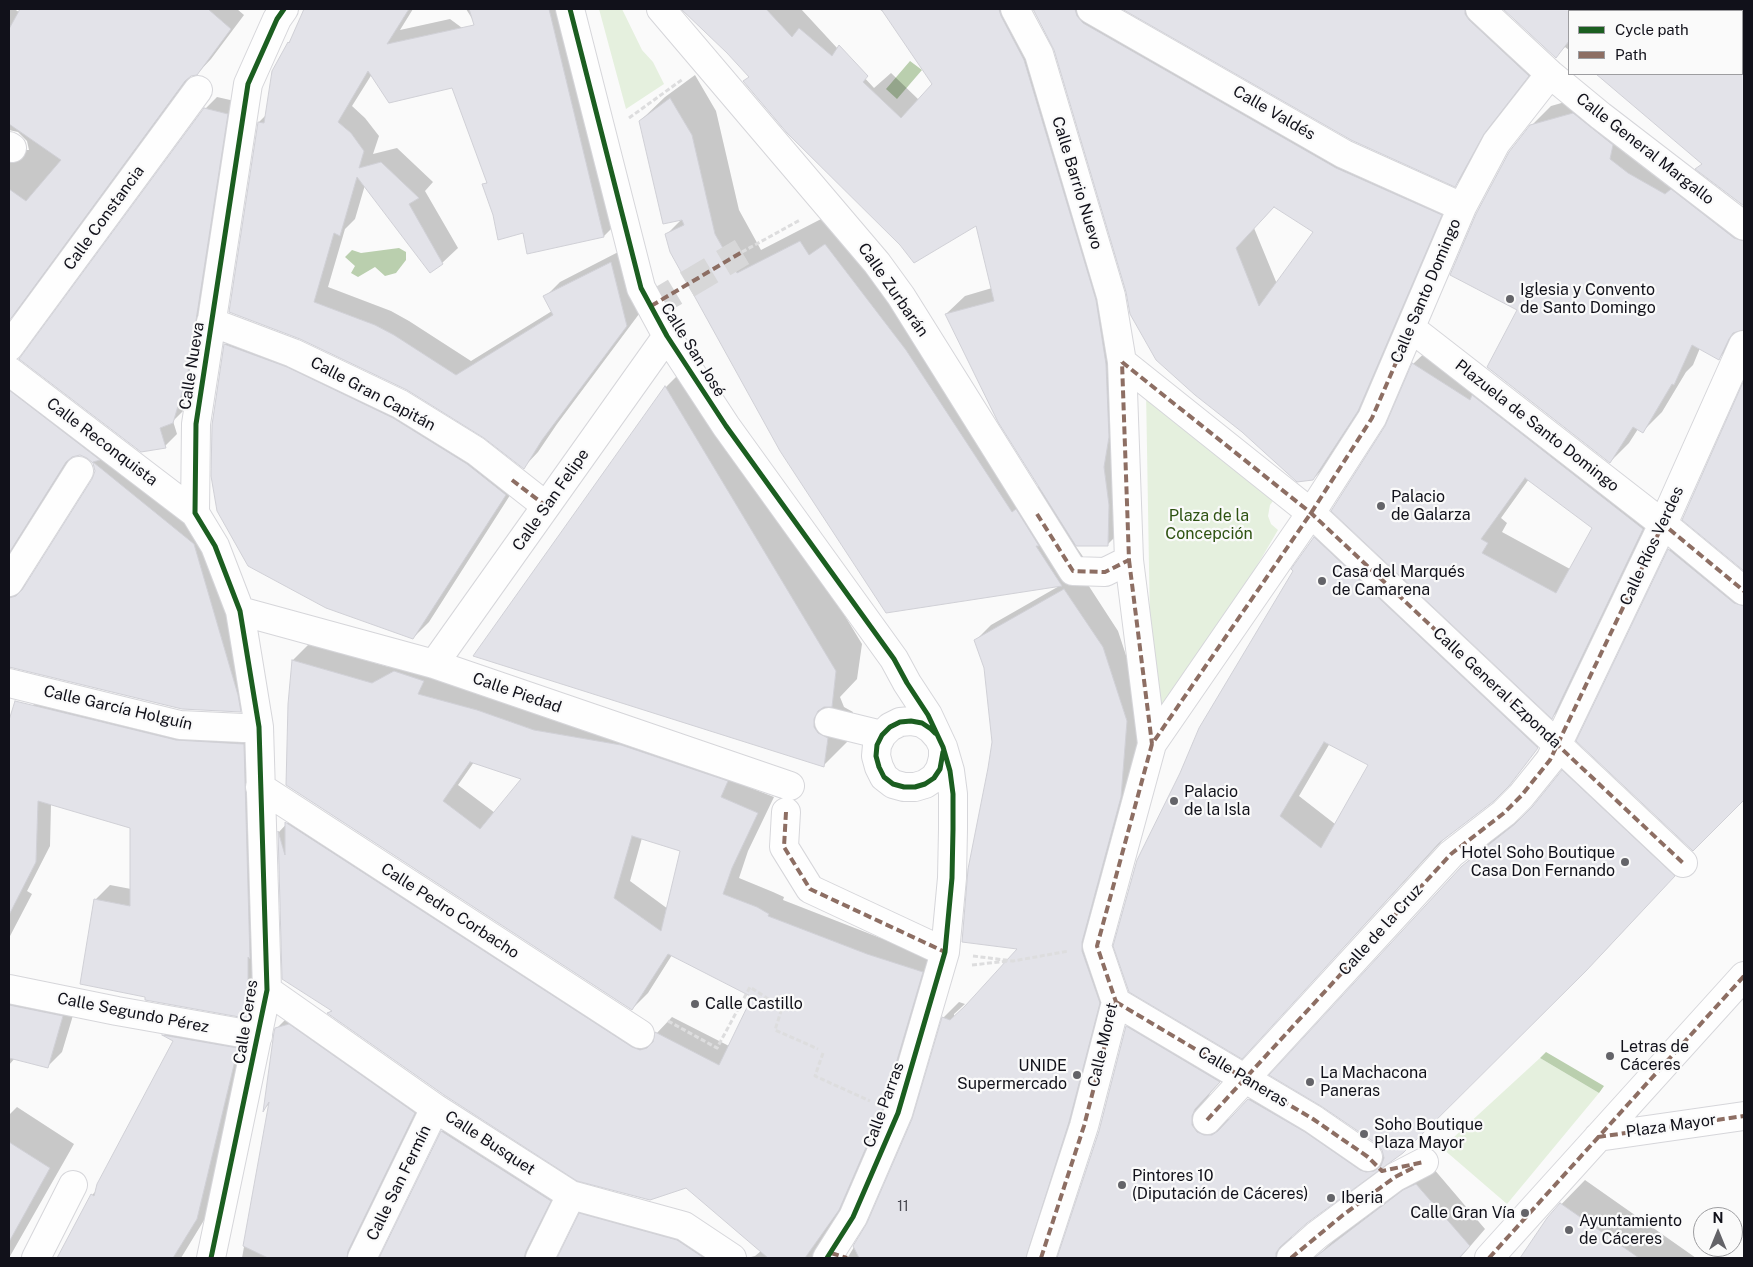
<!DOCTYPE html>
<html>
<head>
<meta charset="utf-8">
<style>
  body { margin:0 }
  #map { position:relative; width:1753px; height:1267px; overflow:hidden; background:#fafafa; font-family:"Public Sans",sans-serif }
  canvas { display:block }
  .frame { position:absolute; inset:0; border:10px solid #11111a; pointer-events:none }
  .legend { position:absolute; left:1568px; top:10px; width:175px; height:65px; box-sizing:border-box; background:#fafafa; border:1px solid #9d9da0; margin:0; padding:6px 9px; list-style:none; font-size:15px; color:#11111a }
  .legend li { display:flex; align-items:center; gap:10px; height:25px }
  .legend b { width:25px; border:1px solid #9d9da0 }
  .north { position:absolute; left:1693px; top:1207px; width:50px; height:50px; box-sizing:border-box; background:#fafafa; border:1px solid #9d9da0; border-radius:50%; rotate:0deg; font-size:14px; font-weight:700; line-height:20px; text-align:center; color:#11111a }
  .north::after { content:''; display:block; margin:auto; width:18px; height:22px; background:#636368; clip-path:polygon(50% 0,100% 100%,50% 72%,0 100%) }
</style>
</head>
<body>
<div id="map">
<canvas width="1753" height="1267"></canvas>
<div class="frame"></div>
<ul class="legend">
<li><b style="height:6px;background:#1b5e20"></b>Cycle path</li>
<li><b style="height:6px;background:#8d6e63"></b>Path</li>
</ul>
<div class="north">N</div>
</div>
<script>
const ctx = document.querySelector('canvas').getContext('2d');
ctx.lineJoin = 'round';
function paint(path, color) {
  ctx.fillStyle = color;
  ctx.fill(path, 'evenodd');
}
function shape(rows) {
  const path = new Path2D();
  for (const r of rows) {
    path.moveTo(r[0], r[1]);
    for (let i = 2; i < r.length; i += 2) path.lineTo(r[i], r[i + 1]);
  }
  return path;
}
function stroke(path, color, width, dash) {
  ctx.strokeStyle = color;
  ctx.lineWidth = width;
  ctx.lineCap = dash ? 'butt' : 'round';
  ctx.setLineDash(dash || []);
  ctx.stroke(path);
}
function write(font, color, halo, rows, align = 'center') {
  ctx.font = font + ' "Public Sans",sans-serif';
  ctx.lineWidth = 4.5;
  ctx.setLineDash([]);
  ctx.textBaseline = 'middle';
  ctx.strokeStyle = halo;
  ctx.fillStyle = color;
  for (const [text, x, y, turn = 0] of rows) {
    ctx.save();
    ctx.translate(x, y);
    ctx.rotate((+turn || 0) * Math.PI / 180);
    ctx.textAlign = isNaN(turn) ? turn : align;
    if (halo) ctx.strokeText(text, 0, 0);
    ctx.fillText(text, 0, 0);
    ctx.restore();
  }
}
paint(shape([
  [599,9,622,9,642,50,653,62,664,84,626,109],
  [1146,390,1273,501,1270,505,1268,516,1271,524,1278,530,1152,744],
  [1540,1058,1599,1093,1507,1204,1442,1148]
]), '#e5f0de');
paint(shape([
  [910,61,922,70,897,99,886,89],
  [399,248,406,252,406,260,396,273,385,276,375,267,358,277,351,273,355,266,345,257,352,250,361,253],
  [1546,1052,1604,1086,1599,1093,1540,1058]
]), '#bacfae');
paint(shape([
  [9,9,14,9,19,12,21,9,237,9,244,15,211,59,197,74,192,74,21,308,9,320,9,139,25,150,29,150,27,141,18,132,9,130],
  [305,9,413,9,400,30,450,19,492,50,466,9,568,9,619,221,604,236,524,232,494,214,484,185,488,181,453,87,372,74,352,106,365,118,379,136,373,154,397,148,433,182,425,191,458,248,442,263,365,185,355,219,345,229,328,287,391,311,409,321,471,361,552,311,545,297,560,282,626,248,642,310,557,424,538,452,524,467,485,437,407,389,300,338,259,122,266,115,289,43],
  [686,9,801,9,874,88,891,73,919,100,934,84,892,18,879,9,1025,9,1114,280,1126,526,1107,545,1075,545,1086,561,1064,583,1081,574,1118,631,1143,707,1137,780,1097,926,1115,986,1052,1257,1059,1258,1100,1131,1127,1027,1143,1011,1235,1066,1211,1092,1207,1099,1208,1109,1221,1120,1229,1119,1232,1117,1265,1083,1375,1154,1384,1157,1463,866,1479,850,1532,809,1563,771,1578,755,1690,859,1602,954,1397,1157,1307,1221,1292,1236,1291,1244,1312,1258,1319,1254,1344,1231,1421,1175,1433,1168,1485,1229,1460,1258,242,1258,270,1103,265,1108,276,1029,292,1013,430,1097,371,1256,381,1258,442,1131,458,1115,566,1184,550,1257,559,1258,580,1214,596,1198,747,1258,755,1256,761,1251,686,1187,329,1013,332,1010,284,979,279,832,302,807,648,1032,656,1034,672,1017,729,1046,754,996,672,955,648,993,632,1009,290,704,293,660,309,644,389,667,411,656,774,797,748,851,739,878,773,892,784,897,783,900,883,939,938,956,843,1258,848,1257,868,1224,914,1120,943,1018,959,1002,965,1004,954,1014,954,1018,970,1003,1020,948,985,668,975,641,991,625,1061,585,667,234,683,218,640,121,665,97,695,75,716,111,739,210,761,250,825,217,849,220,1037,488,1040,486,946,314,965,296,992,288,977,224,901,244,745,81,750,76],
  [474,762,524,779,495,813,458,785],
  [642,838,682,851,668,909,630,881],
  [1034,9,1111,9,1356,149,1460,196,1377,390,1332,460,1313,479,1127,291,1055,49],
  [1275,206,1314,231,1277,284,1254,228],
  [1125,9,1496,9,1547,56,1474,166,1455,185,1352,139],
  [1505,9,1744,9,1744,205,1697,169,1703,163,1598,74,1742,74,1742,11,1569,11,1569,50,1565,47,1556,56],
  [1593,94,1744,212,1744,329,1738,339,1719,358,1700,348,1693,365,1686,372,1662,412,1643,431,1638,429,1629,443,1610,462,1519,310,1531,126,1551,106],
  [217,97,239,102,185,409,173,421,177,434,165,446,142,451,205,109],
  [241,329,521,478,429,622,413,638,213,425,225,344],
  [1434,344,1663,508,1573,697,1552,717,1386,427,1413,364],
  [1529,479,1593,528,1570,569,1502,532,1507,523,1501,518],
  [691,362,862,644,857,679,840,697,844,707,853,712,849,740,823,766,475,656,666,387],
  [9,372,207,530,254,697,240,711,9,667,9,575,22,584,28,583,93,480,96,471,94,464,88,457,79,454,74,455,9,560],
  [1744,384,1744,569,1684,519],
  [1335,518,1557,728,1523,771,1543,744,1541,743,1508,785,1445,838,1242,1057,1315,538],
  [1330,743,1370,765,1335,824,1299,796],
  [1688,531,1744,577,1744,798,1693,849,1578,741,1669,550],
  [48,691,258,729,259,1002,245,1017,95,900,110,885,131,889,131,828,51,804,50,846,27,891,32,894,9,938,9,748,33,705],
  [9,982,77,1002,62,1052,48,1066,15,1058,9,1065],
  [187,1011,261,1024,220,1194,181,1258,58,1258,92,1195,96,1191,175,1041,164,1035],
  [17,1107,74,1144,9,1258,9,1115],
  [1585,1180,1696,1258,1521,1258,1548,1218]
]), '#0003');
const building = shape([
  [20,9,208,9,231,29,197,75,191,76,185,81,9,321,9,189,26,201,61,160,9,124,9,29,20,9],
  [304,9,409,9,387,44,474,25,469,9,549,9,604,237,527,254,523,233,498,240,493,215,482,184,487,183,452,88,389,103,368,71,338,122,351,133,364,151,359,168,381,162,419,198,409,204,443,264,430,273,357,177,340,236,334,233,314,302,375,325,394,335,456,375,553,315,543,296,611,262,627,326,542,440,524,469,484,438,407,390,300,339,229,312,258,122,264,123,272,71,288,42,289,43,304,9],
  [681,9,766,9,792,37,799,28,832,56,839,45,868,76,863,82,901,118,932,84,881,9,999,9,1001,16,1024,60,1096,300,1106,364,1109,437,1104,467,1109,505,1108,546,1076,546,998,422,945,314,994,301,976,226,914,263,900,245,787,133,743,81,749,77,727,53,681,9],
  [1033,9,1075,9,1077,16,1083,23,1336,168,1442,215,1358,411,1313,480,1297,482,1242,432,1195,395,1156,360,1130,314,1126,292,1054,50,1033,9],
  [1274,207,1313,232,1259,306,1236,248,1274,207],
  [1122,9,1465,9,1465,14,1469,20,1529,76,1484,134,1455,187,1351,140,1122,9],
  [1503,9,1569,9,1569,41,1556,58,1503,9],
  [1596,74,1744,74,1744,206,1695,169,1702,164,1596,74],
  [670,98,692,135,715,234,737,273,800,241,809,255,825,244,906,350,1012,512,1016,509,1039,546,1036,546,1062,586,886,613,780,451,670,252,665,234,684,225,682,220,663,224,639,121,670,98],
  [204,108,228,114,188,372,173,423,160,428,166,448,141,452,19,359,204,108],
  [1573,113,1613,145,1610,159,1628,173,1665,194,1671,189,1734,238,1744,241,1744,330,1733,333,1729,339,1719,360,1692,345,1674,385,1672,384,1643,433,1633,427,1610,463,1487,367,1517,310,1450,275,1476,214,1509,152,1530,125,1573,113],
  [224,344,287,367,393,418,467,464,506,495,413,639,326,608,248,566,217,511,211,476,212,425,224,344],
  [1412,363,1470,400,1472,395,1643,529,1552,719,1331,511,1385,426,1412,363],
  [1525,478,1592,528,1556,593,1482,553,1488,543,1481,539,1525,478],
  [1744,380,1744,571,1682,520,1744,380],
  [665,386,836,671,832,707,824,707,818,711,814,719,814,727,818,733,828,738,824,767,473,656,665,386],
  [9,390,100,460,93,462,194,544,238,695,241,712,182,709,9,667,9,598,16,596,22,590,92,479,95,471,93,463,87,458,80,455,72,457,66,462,9,553,9,390],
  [1314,537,1538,748,1509,786,1494,801,1439,843,1242,1059,1129,992,1113,946,1137,860,1180,773,1199,728,1293,571,1291,569,1314,537],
  [1324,742,1368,765,1321,848,1280,816,1324,742],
  [1668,549,1734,603,1744,606,1744,800,1693,851,1576,741,1668,549],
  [1064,589,1103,647,1127,721,1121,797,1082,942,1082,951,1100,1003,1069,1122,1026,1258,859,1258,853,1246,867,1223,912,1119,942,1017,950,1020,965,1006,1017,949,962,942,968,869,988,768,992,742,984,668,974,640,1064,589],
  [292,660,372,683,394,671,424,681,418,694,477,710,534,730,621,745,728,781,721,797,758,813,732,868,723,894,757,907,769,914,768,916,867,954,923,972,883,1108,839,1210,805,1258,768,1258,686,1188,650,1200,577,1181,444,1095,327,1013,332,1011,282,979,278,831,285,855,285,822,632,1047,640,1050,647,1048,653,1042,655,1032,719,1065,752,997,668,954,632,1010,286,785,288,704,292,660],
  [470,762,521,779,480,829,443,801,470,762],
  [632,836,680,851,661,931,614,898,632,836],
  [15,701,176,740,244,744,250,959,248,957,248,1004,245,1018,145,1000,145,997,80,984,94,899,130,906,130,828,38,801,36,862,9,915,9,720,15,701],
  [1562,770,1675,876,1586,971,1403,1153,1307,1223,1280,1247,1276,1253,1276,1258,1057,1258,1099,1131,1126,1026,1220,1082,1195,1109,1192,1116,1192,1125,1197,1132,1204,1135,1212,1135,1218,1131,1248,1099,1305,1132,1360,1170,1366,1172,1374,1171,1381,1166,1384,1158,1382,1150,1377,1144,1321,1106,1269,1075,1462,866,1515,824,1533,806,1562,770],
  [9,1005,63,1016,48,1068,9,1058,9,1005],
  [289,1024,415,1113,348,1251,347,1258,268,1258,243,1246,269,1102,263,1112,274,1032,275,1028,289,1024],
  [162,1035,238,1048,197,1219,173,1258,57,1258,91,1194,94,1196,97,1184,173,1041,162,1035],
  [441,1131,551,1201,526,1251,524,1258,379,1258,441,1131],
  [9,1142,50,1168,9,1242,9,1142],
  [1416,1184,1470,1246,1459,1258,1314,1258,1403,1190,1416,1184],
  [1560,1203,1639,1258,1520,1258,1547,1218,1560,1203],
  [579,1213,677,1240,704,1258,557,1258,579,1213]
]);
paint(building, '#e3e3e9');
stroke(building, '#d0d0d6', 1);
stroke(shape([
  [651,306,742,252]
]), '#d7d7d8', 28, [28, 14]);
const minor = shape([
  [570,9,641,288,667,336,726,426,894,659,907,683,928,715,943,747,950,771,953,794,953,829,952,878,945,952,898,1113,853,1217,827,1258],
  [661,9,877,263,901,296,1073,571,1105,572,1129,560,1122,362,1111,296,1039,54,1015,9],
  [1091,9,1344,154,1462,207],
  [1480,9,1550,74,1601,116,1744,226],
  [1650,11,1652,9],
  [9,146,12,148],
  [211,322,293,353,400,404,476,451,546,506],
  [1411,328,1663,524,1744,591],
  [9,347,198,90],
  [1122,362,1311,513,1683,863],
  [9,371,195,513],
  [1129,560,1152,744],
  [9,582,79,471],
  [240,611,434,664,790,786],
  [434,664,667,336],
  [9,683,180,725,243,728,259,727],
  [829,722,882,735],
  [938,737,931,729,922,723,911,721,900,722,890,727,882,735,877,745,876,756,879,767,884,777,893,784,904,787,915,787,925,784,934,778,940,769,943,758,943,747],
  [260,787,640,1034],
  [786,812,784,847,810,889,945,952],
  [9,989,117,1011,258,1036],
  [267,990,435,1108,571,1195,684,1226,732,1258],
  [1116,1002,1313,1119,1368,1157],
  [1207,1120,1451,854,1504,813,1521,796,1550,760,1663,524,1743,345],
  [1598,1137,1744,1116],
  [36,1258,73,1185],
  [211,1258,267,990,259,727,240,611,215,546,195,513,196,424,248,84,277,19,284,9],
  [362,1258,435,1108],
  [540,1258,571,1195],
  [1041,1258,1084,1126,1116,1002,1097,946,1152,744,1311,513,1372,418,1462,207,1496,143,1550,74],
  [1291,1258,1317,1235,1395,1177,1424,1162],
  [1489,1258,1744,976]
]);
stroke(minor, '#d6d6da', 30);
stroke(shape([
  [629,118,683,79],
  [742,252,800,220],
  [973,956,1013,961,1069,951],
  [972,965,1008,961],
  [668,1021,717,1048,750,987,782,1008,775,1030,818,1049],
  [823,1053,815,1076,870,1101]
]), '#ddddde', 3, [5, 2.5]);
stroke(minor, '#fefefe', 28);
stroke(shape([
  [1650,11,1652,9],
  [651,306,742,252],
  [1122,362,1311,513,1683,863],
  [512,480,546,506],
  [1037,514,1073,571,1105,572,1129,560,1122,362],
  [1129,560,1152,744],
  [786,812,784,847,810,889,945,952],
  [1116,1002,1313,1119,1368,1157,1382,1171,1424,1162],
  [1207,1120,1451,854,1504,813,1521,796,1550,760,1663,524,1744,591],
  [1598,1137,1744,1116],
  [831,1253,847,1258],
  [1041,1258,1084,1126,1116,1002,1097,946,1152,744,1311,513,1372,418,1411,328],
  [1291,1258,1343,1215,1395,1177,1413,1168],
  [1489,1258,1744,976]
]), '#8d6e63', 4, [8, 4]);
stroke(shape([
  [570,9,641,288,667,336,726,426,894,659,907,683,928,715,943,747,950,771,953,794,953,829,952,878,945,952,898,1113,853,1217,827,1258],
  [935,733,931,729,922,723,911,721,900,722,890,727,882,735,877,745,876,756,879,767,884,777,893,784,904,787,915,787,925,784,934,778,940,769,943,752],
  [211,1258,267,990,259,727,240,611,215,546,195,513,196,424,248,84,277,19,284,9]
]), '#1b5e20', 5);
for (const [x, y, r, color] of [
  [1510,299,5,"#636368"],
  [1381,506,5,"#636368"],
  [1322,581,5,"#636368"],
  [1174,801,5,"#636368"],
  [1625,862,5,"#636368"],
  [695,1004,5,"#636368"],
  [1610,1056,5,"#636368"],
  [1077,1075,5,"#636368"],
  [1310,1082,5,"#636368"],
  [1364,1134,5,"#636368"],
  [1122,1185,5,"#636368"],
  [1331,1198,5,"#636368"],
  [1525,1213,5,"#636368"],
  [1569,1230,5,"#636368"]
]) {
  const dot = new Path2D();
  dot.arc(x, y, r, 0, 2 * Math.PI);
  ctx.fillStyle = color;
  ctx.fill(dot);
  stroke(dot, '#fafafa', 2);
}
write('14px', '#494951', null, [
  ["11",903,1207]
]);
write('16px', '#11111a', '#fafafa', [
  ["Calle Valdés",1274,113,30],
  ["Calle General Margallo",1645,149,38],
  ["Calle Barrio Nuevo",1077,183,73],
  ["Calle Constancia",104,218,-54],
  ["Calle Zurbarán",893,290,55],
  ["Calle Santo Domingo",1426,291,-67],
  ["Calle San José",693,350,58],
  ["Calle Nueva",192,366,-81],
  ["Calle Gran Capitán",373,394,28],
  ["Plazuela de Santo Domingo",1537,426,38],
  ["Calle Reconquista",102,442,37],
  ["Calle San Felipe",551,500,-55],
  ["Calle Ríos Verdes",1652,546,-65],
  ["Calle General Ezponda",1497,688,43],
  ["Calle Piedad",517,693,19],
  ["Calle García Holguín",118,708,13],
  ["Calle Pedro Corbacho",450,911,33],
  ["Calle de la Cruz",1381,930,-48],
  ["Calle Segundo Pérez",133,1013,11],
  ["Calle Ceres",246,1022,-81],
  ["Calle Moret",1103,1045,-77],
  ["Calle Paneras",1243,1077,31],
  ["Calle Parras",884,1105,-70],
  ["Plaza Mayor",1671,1126,-8],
  ["Calle Busquet",490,1143,33],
  ["Calle San Fermín",399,1183,-64]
]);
write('16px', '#11111a', '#fafafa', [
  ["Iglesia y Convento",1520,290],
  ["de Santo Domingo",1520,308],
  ["Palacio",1391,497],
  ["de Galarza",1391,515],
  ["Casa del Marqués",1332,572],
  ["de Camarena",1332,590],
  ["Palacio",1184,792],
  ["de la Isla",1184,810],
  ["Hotel Soho Boutique",1615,853,"right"],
  ["Casa Don Fernando",1615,871,"right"],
  ["Calle Castillo",705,1004],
  ["Letras de",1620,1047],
  ["Cáceres",1620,1065],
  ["UNIDE",1067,1066,"right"],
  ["Supermercado",1067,1084,"right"],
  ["La Machacona",1320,1073],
  ["Paneras",1320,1091],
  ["Soho Boutique",1374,1125],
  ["Plaza Mayor",1374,1143],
  ["Pintores 10",1132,1176],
  ["(Diputación de Cáceres)",1132,1194],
  ["Iberia",1341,1198],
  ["Calle Gran Vía",1515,1213,"right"],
  ["Ayuntamiento",1579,1221],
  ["de Cáceres",1579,1239]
], 'left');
write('16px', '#2f5312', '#fafafa', [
  ["Plaza de la",1209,516],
  ["Concepción",1209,534]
]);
</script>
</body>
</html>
